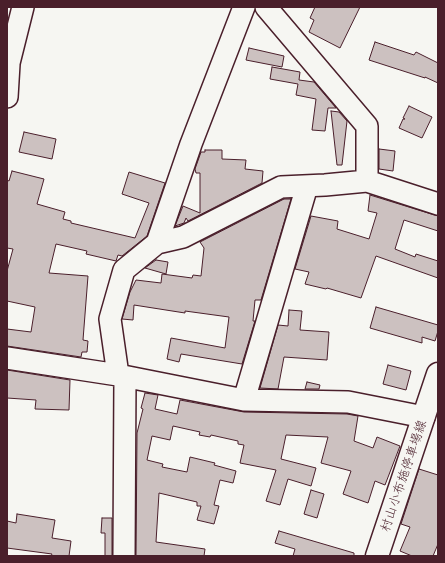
<!DOCTYPE html>
<html>
<head>
<meta charset="utf-8">
<style>
  body { margin:0 }
  #map { position:relative; width:445px; height:563px; overflow:hidden; background:#f6f6f2; font-family:"Patrick Hand",sans-serif }
  canvas { display:block }
  .frame { position:absolute; inset:0; border:8px solid #4a1f2b; pointer-events:none }
</style>
</head>
<body>
<div id="map">
<canvas width="445" height="563"></canvas>
<div class="frame"></div>
</div>
<script>
const ctx = document.querySelector('canvas').getContext('2d');
ctx.lineJoin = 'round';
function paint(path, color) {
  ctx.fillStyle = color;
  ctx.fill(path, 'evenodd');
}
function shape(rows) {
  const path = new Path2D();
  for (const r of rows) {
    path.moveTo(r[0], r[1]);
    for (let i = 2; i < r.length; i += 2) path.lineTo(r[i], r[i + 1]);
  }
  return path;
}
function stroke(path, color, width, dash) {
  ctx.strokeStyle = color;
  ctx.lineWidth = width;
  ctx.lineCap = dash ? 'butt' : 'round';
  ctx.setLineDash(dash || []);
  ctx.stroke(path);
}
function write(font, color, halo, rows, align = 'center') {
  ctx.font = font + ' "Patrick Hand","Klee One",sans-serif';
  ctx.lineWidth = 3;
  ctx.setLineDash([]);
  ctx.textBaseline = 'middle';
  ctx.strokeStyle = halo;
  ctx.fillStyle = color;
  for (const [text, x, y, turn = 0] of rows) {
    ctx.save();
    ctx.translate(x, y);
    ctx.rotate((+turn || 0) * Math.PI / 180);
    ctx.textAlign = isNaN(turn) ? turn : align;
    if (halo) ctx.strokeText(text, 0, 0);
    ctx.fillText(text, 0, 0);
    ctx.restore();
  }
}
const building = shape([
  [315,7,360,7,340,48,309,32,314,20,310,18,315,7],
  [375,42,414,55,416,52,438,63,438,83,425,77,425,78,369,60,375,42],
  [249,48,284,56,282,67,246,60,249,48],
  [272,67,300,72,299,80,314,82,336,108,328,108,325,131,312,130,316,99,296,95,298,84,270,79,272,67],
  [409,106,432,117,422,138,399,128,403,119,405,119,403,118,409,106],
  [331,111,339,112,347,121,342,165,337,165,331,111],
  [24,132,56,139,52,159,19,152,24,132],
  [379,149,395,151,393,171,379,169,379,149],
  [205,150,222,150,222,159,246,160,245,169,263,171,262,183,188,221,186,218,184,223,175,226,183,206,200,213,200,173,196,173,195,169,201,152,205,152,205,150],
  [12,171,44,179,37,204,65,212,63,219,71,221,71,223,135,238,149,203,122,194,129,172,165,183,147,236,122,256,118,255,116,261,86,254,87,251,56,244,49,273,88,276,83,340,88,341,87,352,82,352,81,357,7,346,7,329,31,332,35,307,7,301,7,271,13,249,7,248,7,180,9,181,12,171],
  [370,195,438,216,438,231,404,220,395,249,415,257,416,254,438,261,438,278,376,256,361,298,327,288,326,289,305,284,309,272,295,269,311,216,338,221,337,229,369,239,377,213,368,211,370,195],
  [284,199,291,199,261,300,255,300,253,321,255,321,242,364,181,354,179,362,167,359,171,338,225,348,229,317,185,311,185,313,134,305,133,320,122,319,130,292,136,280,161,283,162,274,192,278,193,275,201,276,204,248,200,242,284,199],
  [156,260,168,262,166,274,145,268,156,260],
  [376,307,438,325,438,331,435,341,422,337,422,343,370,328,376,307],
  [289,310,302,311,300,330,329,332,327,360,284,357,278,389,260,388,278,325,288,326,289,310],
  [388,365,411,371,406,390,383,384,388,365],
  [7,370,70,380,69,410,35,409,36,400,7,398,7,370],
  [307,382,320,385,319,389,305,389,307,382],
  [145,393,158,395,155,409,177,414,180,400,244,412,347,414,358,416,354,441,373,448,377,437,400,446,385,485,375,481,368,503,343,494,351,471,321,463,328,437,286,435,281,459,316,468,311,486,288,479,280,505,266,501,276,470,240,463,244,445,238,444,238,441,211,435,210,437,199,435,200,432,173,426,170,440,152,436,147,460,163,464,162,467,187,472,190,457,215,463,214,465,236,471,233,483,220,480,214,505,219,506,214,524,197,520,201,506,197,506,197,502,159,493,156,542,205,549,204,556,136,556,137,433,143,409,141,408,145,393],
  [419,469,438,475,438,544,433,556,412,556,400,551,410,527,401,524,419,469],
  [311,490,324,494,317,518,304,514,311,490],
  [17,514,55,520,52,538,71,541,69,556,51,556,52,554,7,548,7,521,16,523,17,514],
  [102,518,112,518,112,556,105,556,105,533,101,533,102,518],
  [279,531,354,553,354,556,293,556,295,549,275,543,279,531]
]);
paint(building, '#ccc1c0');
stroke(building, '#4a1f2b', 1);
const minor = shape([
  [244,7,191,144,157,243,124,270,110,319,118,375,244,400,348,402,424,417],
  [266,7,367,126,367,181],
  [7,71,23,7],
  [7,97,9,64],
  [157,243,183,237,281,187,325,185,367,181,438,204],
  [7,358,118,375],
  [244,400,307,186],
  [124,556,125,377]
]);
const major = shape([
  [377,556,438,374]
]);
stroke(minor, '#4a1f2b', 24);
stroke(major, '#4a1f2b', 25);
stroke(minor, '#f6f6f2', 21);
stroke(major, '#f6f6f2', 22);
write('13px', '#4a1f2b', '#f6f6f2', [
  ["村山小布施停車場線",404,476,-71]
]);
</script>
</body>
</html>
